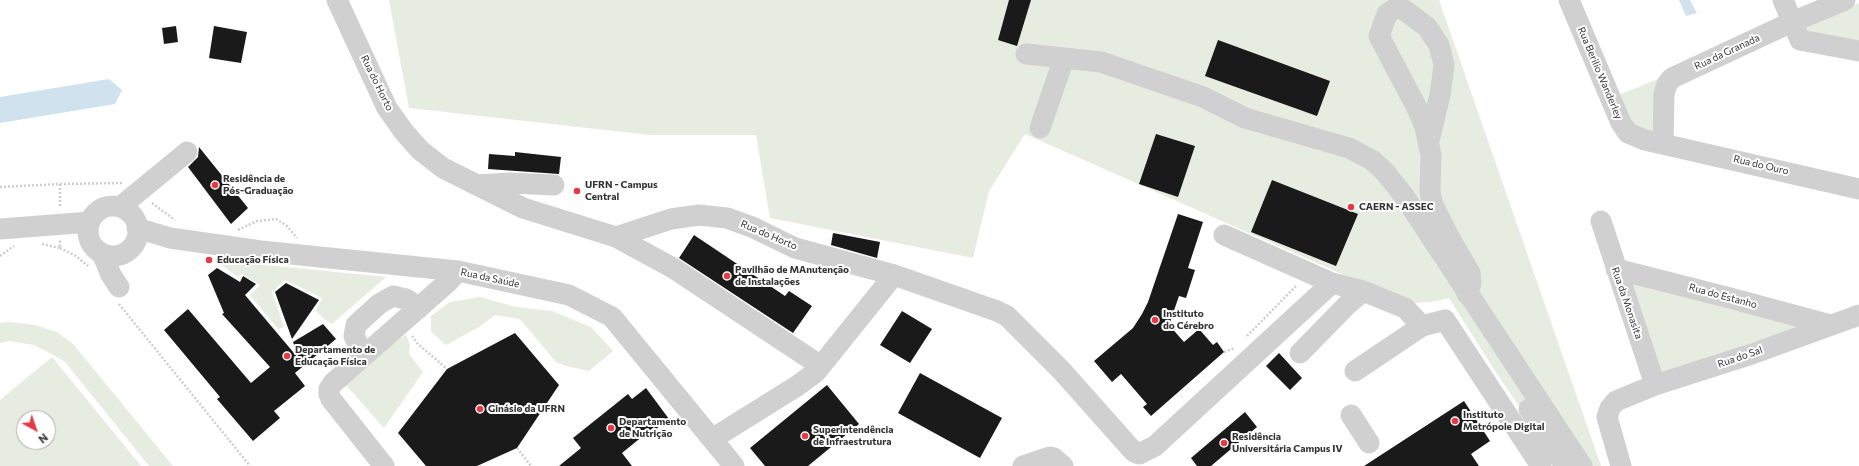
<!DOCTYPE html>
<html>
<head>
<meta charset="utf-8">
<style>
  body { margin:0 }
  #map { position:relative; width:1859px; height:466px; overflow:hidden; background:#fff; font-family:Commissioner,sans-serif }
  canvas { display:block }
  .north { position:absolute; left:16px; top:410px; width:40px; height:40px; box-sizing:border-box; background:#fff; border:1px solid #adadad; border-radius:50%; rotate:140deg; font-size:11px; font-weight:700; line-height:16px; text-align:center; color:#333 }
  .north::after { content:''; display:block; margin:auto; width:14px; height:18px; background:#e63946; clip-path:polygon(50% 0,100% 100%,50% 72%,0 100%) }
</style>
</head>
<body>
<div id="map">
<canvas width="1859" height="466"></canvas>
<div class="north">N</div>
</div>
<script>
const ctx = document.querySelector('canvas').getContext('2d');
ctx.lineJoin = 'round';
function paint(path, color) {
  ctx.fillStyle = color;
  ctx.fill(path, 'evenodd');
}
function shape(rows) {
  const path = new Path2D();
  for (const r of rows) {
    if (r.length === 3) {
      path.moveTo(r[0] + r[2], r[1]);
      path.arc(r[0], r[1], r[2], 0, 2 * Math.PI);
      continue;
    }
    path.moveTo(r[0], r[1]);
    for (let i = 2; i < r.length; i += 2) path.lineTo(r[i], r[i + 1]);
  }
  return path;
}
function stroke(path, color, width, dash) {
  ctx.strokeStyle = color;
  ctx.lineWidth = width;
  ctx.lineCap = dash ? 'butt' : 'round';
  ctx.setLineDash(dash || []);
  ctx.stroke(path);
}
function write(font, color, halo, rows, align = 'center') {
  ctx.font = font + ' Commissioner,sans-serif';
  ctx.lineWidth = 4;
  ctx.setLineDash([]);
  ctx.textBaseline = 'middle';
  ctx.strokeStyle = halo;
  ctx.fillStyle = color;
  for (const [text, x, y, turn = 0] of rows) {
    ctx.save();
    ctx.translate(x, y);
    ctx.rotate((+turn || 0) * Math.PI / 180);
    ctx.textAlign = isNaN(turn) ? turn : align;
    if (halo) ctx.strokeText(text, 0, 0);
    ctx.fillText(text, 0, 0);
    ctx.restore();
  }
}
paint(shape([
  [389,0,1439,0,1601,466,1560,466,1497,374,1449,298,1437,301,1414,303,1351,278,1025,134,989,191,973,258,770,218,756,135,650,135,409,108],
  [1859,3,1859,45,1803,35,1801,28],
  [1663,77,1657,134,1627,123,1614,97],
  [215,260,367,275,386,277,332,324,324,319,316,311,322,298,285,280,272,292,284,327,278,329,250,295,260,285,241,274,238,277],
  [1623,274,1811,329,1664,379],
  [480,297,516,307,552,311,591,327,613,351,589,371,566,366,556,362,520,319,495,315,479,327,446,345,431,332,431,316,450,302],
  [9,322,35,325,57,332,74,345,173,466,149,466,65,362,52,354,34,345,9,341,0,343,0,323],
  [406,335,410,345,409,354,423,372,384,428,346,385,397,340],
  [52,357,141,466,0,466,0,400],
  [24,418,48,418,48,442,24,442]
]), '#e6ecdf');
paint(shape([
  [1679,0,1690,0,1697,13,1686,16],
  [109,79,122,90,115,104,0,123,0,97]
]), '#cfe2ee');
paint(shape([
  [1009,0,1031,0,1017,46,998,40],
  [176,26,178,42,164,44,162,28],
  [214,26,247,32,241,63,209,58],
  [1218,40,1330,81,1317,116,1205,76],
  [1156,134,1195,146,1178,197,1139,184],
  [199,147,248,208,231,224,188,167,198,157],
  [515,152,561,157,559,174,488,169,489,154,515,156],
  [1272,180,1358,214,1336,266,1251,232],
  [1178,214,1203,222,1188,268,1195,270,1186,298,1179,296,1169,325,1184,342,1199,329,1213,345,1217,342,1224,352,1151,416,1143,407,1147,404,1121,374,1112,382,1094,361,1133,328,1142,314,1148,302],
  [833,233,880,242,877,258,831,245],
  [694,235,785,296,789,291,812,306,793,333,679,258],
  [217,268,240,282,243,276,256,284,245,295,299,359,293,342,323,324,336,339,295,373,305,386,274,411,280,418,253,441,217,399,220,397,164,330,188,309,251,383,270,367,222,314,224,313,208,275],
  [286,283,319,300,292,339,275,292],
  [902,311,932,329,910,363,880,345],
  [515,333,559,385,517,448,477,466,426,466,398,433,447,369],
  [1279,353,1302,378,1290,390,1266,366],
  [920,373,1002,418,980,458,898,413],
  [827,385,859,424,808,466,765,466,750,448],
  [646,388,669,419,656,429,654,427,622,453,632,466,559,466,581,448,573,438,628,394,632,399],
  [1464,401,1490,441,1471,454,1479,466,1364,466],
  [1245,412,1257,427,1211,466,1197,466,1191,458]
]), '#1a1a1a');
stroke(shape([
  [60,184,60,207],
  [0,187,60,184,123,183],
  [152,203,175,220],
  [238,230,257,221,276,219,286,225,297,238],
  [42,244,60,248,60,240],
  [60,248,76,256,88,266],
  [0,256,14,246],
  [119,304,250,466],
  [412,336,418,344,447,369],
  [1247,336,1297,285],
  [1224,352,1235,348],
  [517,448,531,466]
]), '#cdcdcd', 2.5, [2, 2]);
stroke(shape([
  [337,0,387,108,404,132,420,150,443,168,523,208,616,237,671,219,699,215,727,218,752,227,795,248,894,275,816,372,797,386,712,439],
  [1569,0,1621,123,1628,133,1645,140,1859,189],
  [1783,0,1800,40,1859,51],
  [1026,54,1101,62,1203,97,1245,118,1349,148,1372,160,1385,172,1404,196,1582,466],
  [1040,128,1064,58],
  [1429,141,1440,95,1444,65,1439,45,1427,27,1399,6,1387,14,1379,36,1418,110,1425,127,1431,155,1430,192,1433,205,1448,235,1470,273,1471,283,1467,294],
  [1663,143,1664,94,1667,84,1672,78,1792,22,1845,0],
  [477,185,510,183,554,185],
  [113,231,25],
  [120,207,187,152],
  [1601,221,1655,385],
  [137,228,170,238,261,251,458,271,569,295,612,317,734,466],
  [0,229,90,222],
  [1224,235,1332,283,1363,291,1405,308,1422,326],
  [616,237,673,268,821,366],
  [102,253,111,275,119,287],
  [1616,269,1730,298,1830,325],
  [894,275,997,311,1007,316,1061,370,1134,452,1139,454,1155,446,1332,283],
  [1300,353,1348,304,1363,291],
  [364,356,354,336,356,325,379,304,393,296,406,299,419,308],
  [1355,371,1422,326,1445,320,1541,466],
  [1529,409,1565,466],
  [1351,415,1369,443],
  [384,466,331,399,329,394,329,389,333,383,449,281,458,271],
  [1023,466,1050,457,1054,458,1063,466],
  [1621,466,1607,417,1610,408,1616,401,1655,385,1752,354,1859,315]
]), '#d0d0d0', 21);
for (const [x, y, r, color] of [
  [215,185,4,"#e63946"],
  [577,191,4,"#e63946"],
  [1351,207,4,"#e63946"],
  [209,260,4,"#e63946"],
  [727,276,4,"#e63946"],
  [1155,320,4,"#e63946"],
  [287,356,4,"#e63946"],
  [480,409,4,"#e63946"],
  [1455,421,4,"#e63946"],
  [611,428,4,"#e63946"],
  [805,436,4,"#e63946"],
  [1224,443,4,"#e63946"]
]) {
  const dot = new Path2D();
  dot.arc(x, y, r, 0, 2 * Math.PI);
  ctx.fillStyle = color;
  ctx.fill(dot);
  stroke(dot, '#fff', 1.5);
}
write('10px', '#333', '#fff', [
  ["Rua da Granada",1727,52,-25],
  ["Rua Berilio Wanderley",1600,73,67],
  ["Rua do Horto",377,83,64],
  ["Rua do Ouro",1761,165,13],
  ["Rua do Horto",769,235,23],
  ["Rua da Saúde",490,278,12],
  ["Rua do Estanho",1723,296,15],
  ["Rua da Monasita",1627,303,71],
  ["Rua do Sal",1740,357,-19]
]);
write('bold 10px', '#333', '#fff', [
  ["Residência de",223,179],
  ["Pós-Graduação",223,191],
  ["UFRN - Campus",585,185],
  ["Central",585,197],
  ["CAERN - ASSEC",1359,207],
  ["Educação Física",217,260],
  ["Pavilhão de MAnutenção",735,270],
  ["de Instalações",735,282],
  ["Instituto",1163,314],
  ["do Cérebro",1163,326],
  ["Departamento de",295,350],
  ["Educação Física",295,362],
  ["Ginásio da UFRN",488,409],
  ["Instituto",1463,415],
  ["Metrópole Digital",1463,427],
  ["Departamento",619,422],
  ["de Nutrição",619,434],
  ["Superintendência",813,430],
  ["de Infraestrutura",813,442],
  ["Residência",1232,437],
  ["Universitária Campus IV",1232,449]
], 'left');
</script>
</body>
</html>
